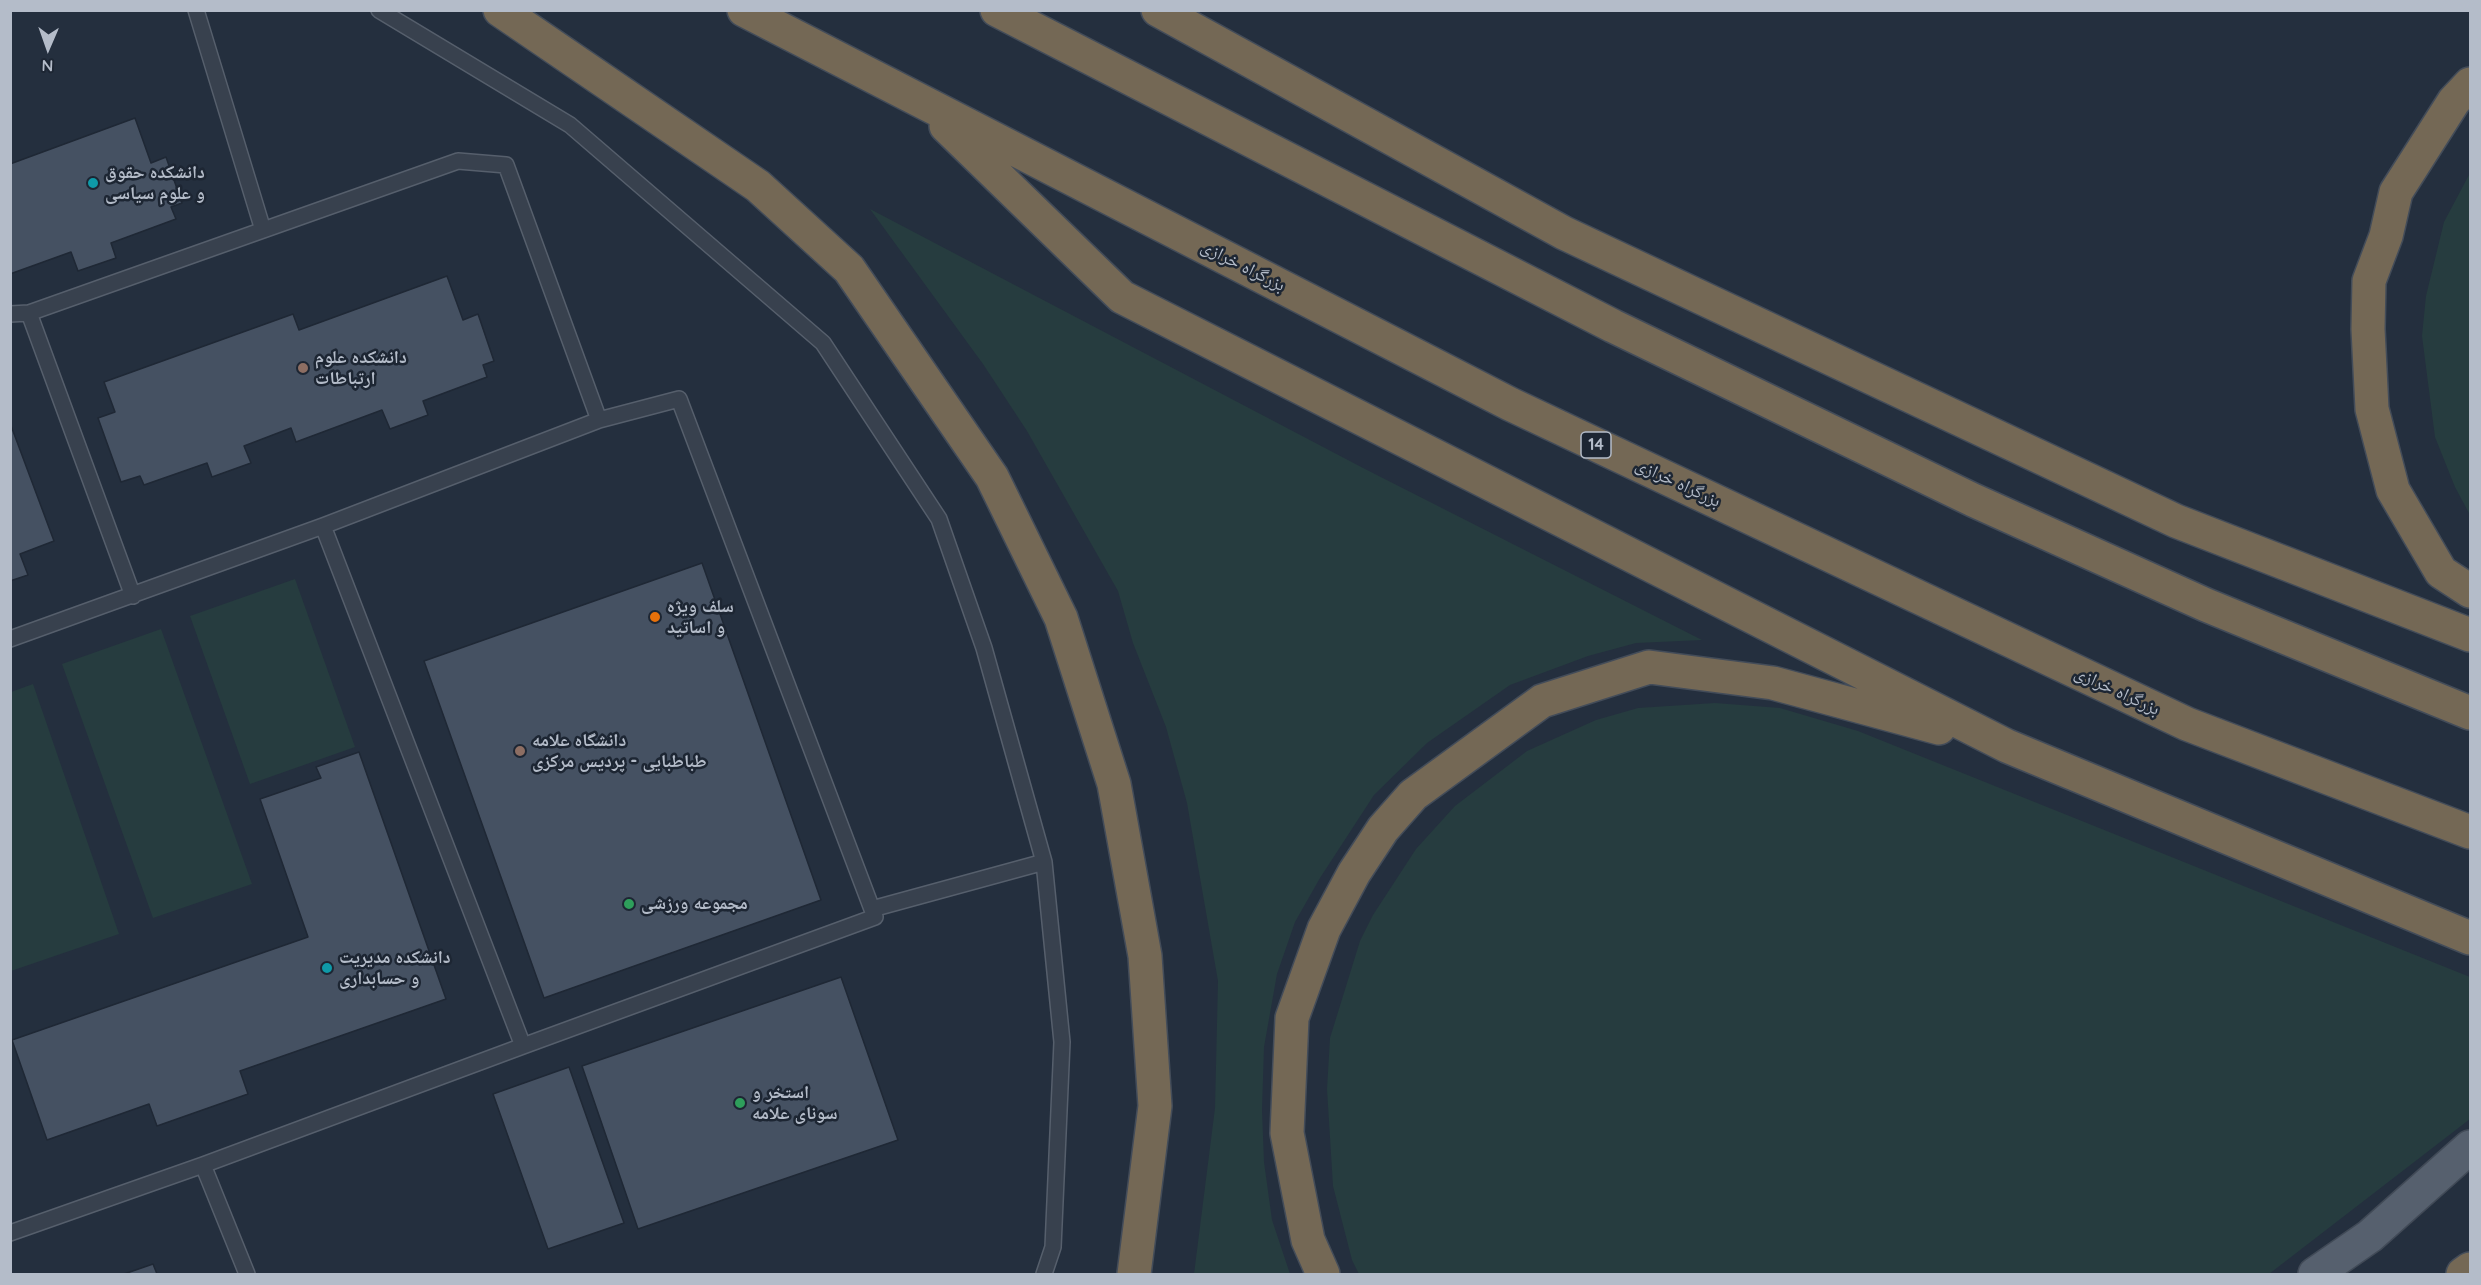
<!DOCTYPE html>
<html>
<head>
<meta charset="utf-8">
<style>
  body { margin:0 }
  #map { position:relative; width:2481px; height:1285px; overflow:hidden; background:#242f3e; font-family:Quicksand,sans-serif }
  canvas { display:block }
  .frame { position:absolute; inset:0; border:12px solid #b4bcc9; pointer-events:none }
  .north { position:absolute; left:18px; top:18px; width:60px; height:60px; -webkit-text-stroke:4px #1d2633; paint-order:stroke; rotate:182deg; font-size:16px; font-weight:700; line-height:24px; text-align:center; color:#b4bcc9 }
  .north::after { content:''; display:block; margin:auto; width:21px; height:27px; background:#b4bcc9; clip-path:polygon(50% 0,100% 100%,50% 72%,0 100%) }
</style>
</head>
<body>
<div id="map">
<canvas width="2481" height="1285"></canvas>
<div class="frame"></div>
<div class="north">N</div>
</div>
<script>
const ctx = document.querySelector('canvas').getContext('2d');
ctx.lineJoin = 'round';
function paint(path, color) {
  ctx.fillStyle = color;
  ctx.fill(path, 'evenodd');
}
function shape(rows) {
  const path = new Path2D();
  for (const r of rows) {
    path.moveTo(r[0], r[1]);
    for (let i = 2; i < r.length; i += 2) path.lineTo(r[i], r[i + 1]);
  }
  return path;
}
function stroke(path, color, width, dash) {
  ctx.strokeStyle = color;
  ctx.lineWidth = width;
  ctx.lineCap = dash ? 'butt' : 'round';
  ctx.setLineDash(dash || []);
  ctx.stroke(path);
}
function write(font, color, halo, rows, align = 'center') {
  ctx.font = font + ' Quicksand,"Noto Naskh Arabic",sans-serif';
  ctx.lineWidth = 5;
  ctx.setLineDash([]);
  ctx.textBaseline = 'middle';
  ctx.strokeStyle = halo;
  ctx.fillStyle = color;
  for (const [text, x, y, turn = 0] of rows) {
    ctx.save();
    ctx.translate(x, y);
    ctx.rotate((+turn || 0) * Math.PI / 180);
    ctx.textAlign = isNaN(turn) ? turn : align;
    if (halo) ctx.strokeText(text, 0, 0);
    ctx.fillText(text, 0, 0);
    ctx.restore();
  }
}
paint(shape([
  [2470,173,2470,515,2455,487,2435,437,2422,336,2426,296,2444,222],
  [870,209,1365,469,1702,640,1636,643,1588,656,1510,685,1427,743,1374,795,1320,878,1295,922,1277,974,1264,1047,1262,1110,1264,1162,1272,1220,1290,1274,1194,1274,1215,1108,1218,981,1187,803,1166,727,1133,643,1118,591,1027,431,983,364],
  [295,579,355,747,250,784,190,616],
  [161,629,252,884,153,918,62,664],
  [33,684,119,934,11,971,11,692],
  [1715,703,1780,708,1858,731,2470,977,2470,1119,2269,1274,1359,1274,1352,1260,1333,1186,1327,1089,1330,1038,1360,941,1373,915,1416,849,1455,806,1527,751,1596,720,1638,708]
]), '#263c3f');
const building = shape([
  [135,118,151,163,166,157,182,203,171,207,176,219,111,243,116,258,78,271,71,252,10,274,10,164,135,118],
  [447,276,463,320,478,314,494,361,483,365,487,377,423,401,428,415,390,429,382,410,296,442,291,428,244,446,251,463,212,477,207,463,144,485,140,476,121,482,98,418,115,412,104,382,293,314,299,330,447,276],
  [10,423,54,541,20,554,28,575,10,581,10,423],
  [702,563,821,900,544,998,424,661,702,563],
  [359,752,446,999,240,1071,248,1094,157,1126,149,1104,47,1140,12,1040,308,937,260,799,321,778,316,767,359,752],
  [841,977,898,1140,638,1229,582,1066,841,977],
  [569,1067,624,1223,548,1249,493,1094,569,1067],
  [153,1264,157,1274,124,1274,153,1264]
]);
paint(building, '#455162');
stroke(building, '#1f2835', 1.5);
const lane = shape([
  [196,10,263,230],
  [379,10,570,125,823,343,939,519,984,648,1044,862],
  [29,313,133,596],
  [10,314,29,313,458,161,506,165,599,420],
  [10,639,323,526,599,420,679,399,875,917,523,1046,323,526],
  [872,909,1044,862,1062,1042,1053,1247,1044,1274],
  [203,1165,247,1274],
  [10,1233,203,1165,523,1046]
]);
const primary = shape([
  [2315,1274,2370,1236,2470,1147]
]);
const highway = shape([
  [500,10,758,186,849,269,992,477,1061,618,1114,784,1145,956,1155,1106,1134,1274],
  [744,10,1510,404,2187,724,2470,832],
  [997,10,1613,326,1973,500,2206,605,2470,713],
  [1158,10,1564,233,2176,521,2470,635],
  [2470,84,2454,101,2396,192,2386,236,2369,281,2368,329,2372,409,2393,490,2441,572,2470,591],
  [946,126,1122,297,2007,746,2470,938],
  [1323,1274,1308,1240,1287,1133,1292,1018,1324,929,1354,873,1383,829,1413,795,1542,701,1649,667,1773,683,1939,728],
  [2463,1274,2470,1269]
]);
stroke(lane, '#565f6c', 18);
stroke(primary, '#414a57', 36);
stroke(highway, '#434c59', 36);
stroke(lane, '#38414e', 15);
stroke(primary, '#56606e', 33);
stroke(highway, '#746855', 33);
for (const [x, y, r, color] of [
  [93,183,6,"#0f9aa8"],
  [303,368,6,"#8d6e63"],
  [655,617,6,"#e8710a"],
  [520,751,6,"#8d6e63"],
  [629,904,6,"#2e9e5b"],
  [327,968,6,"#0f9aa8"],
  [740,1103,6,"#2e9e5b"]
]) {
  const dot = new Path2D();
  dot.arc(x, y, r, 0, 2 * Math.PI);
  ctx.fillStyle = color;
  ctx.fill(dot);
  stroke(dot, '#1d2633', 2);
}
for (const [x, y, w] of [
  [1596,445,30]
]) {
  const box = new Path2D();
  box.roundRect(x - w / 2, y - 13, w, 26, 4.5);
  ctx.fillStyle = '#1d2633';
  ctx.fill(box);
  stroke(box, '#b4bcc9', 1.5);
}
write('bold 16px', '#b4bcc9', null, [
  ["14",1596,445]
]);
write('bold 18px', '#b4bcc9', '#1d2633', [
  ["دانشکده حقوق",105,173],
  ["و علوم سیاسی",105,194],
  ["دانشکده علوم",315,358],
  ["ارتباطات",315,379],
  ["سلف ویژه",667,607],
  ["و اساتید",667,628],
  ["دانشگاه علامه",532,741],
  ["طباطبایی - پردیس مرکزی",532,762],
  ["مجموعه ورزشی",641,904],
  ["دانشکده مدیریت",339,958],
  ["و حسابداری",339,979],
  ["استخر و",752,1093],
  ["سونای علامه",752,1114]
], 'left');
write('18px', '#b4bcc9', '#1d2633', [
  ["بزرگراه خرازی",1243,266,27],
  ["بزرگراه خرازی",1678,483,25],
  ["بزرگراه خرازی",2117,691,25]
]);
</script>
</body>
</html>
